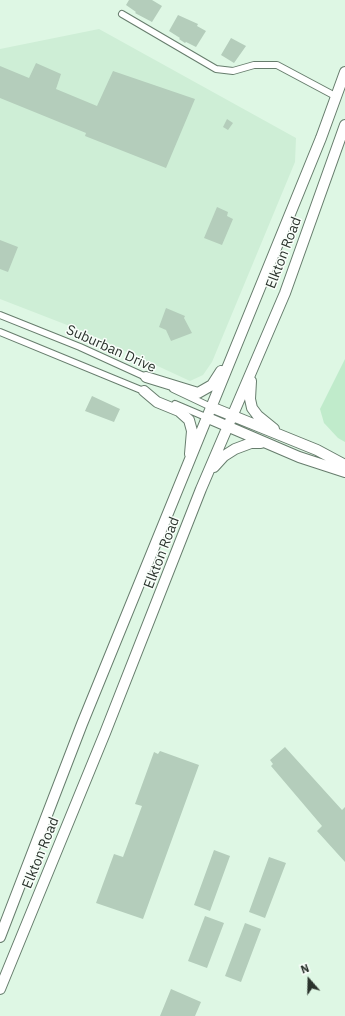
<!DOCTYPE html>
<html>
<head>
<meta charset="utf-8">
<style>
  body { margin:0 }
  #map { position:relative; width:345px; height:1016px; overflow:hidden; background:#def7e4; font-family:"IBM Plex Sans",sans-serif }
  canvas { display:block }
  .north { position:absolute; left:289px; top:960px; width:40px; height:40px; -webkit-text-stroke:3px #f9fefa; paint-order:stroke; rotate:340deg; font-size:11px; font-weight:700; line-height:16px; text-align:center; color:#2a332c }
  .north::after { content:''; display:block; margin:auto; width:14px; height:18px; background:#2a332c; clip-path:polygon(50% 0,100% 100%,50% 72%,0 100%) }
</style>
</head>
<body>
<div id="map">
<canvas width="345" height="1016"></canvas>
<div class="north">N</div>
</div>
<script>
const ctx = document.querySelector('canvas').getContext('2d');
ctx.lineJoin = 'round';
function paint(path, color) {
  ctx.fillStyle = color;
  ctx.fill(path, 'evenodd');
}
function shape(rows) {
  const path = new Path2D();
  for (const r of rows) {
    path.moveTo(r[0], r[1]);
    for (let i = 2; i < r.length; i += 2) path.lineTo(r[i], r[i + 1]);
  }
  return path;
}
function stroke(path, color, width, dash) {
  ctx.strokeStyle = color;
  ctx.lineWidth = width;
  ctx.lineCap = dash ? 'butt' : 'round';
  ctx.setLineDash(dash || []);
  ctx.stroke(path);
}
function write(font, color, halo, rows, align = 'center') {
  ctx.font = font + ' "IBM Plex Sans",sans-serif';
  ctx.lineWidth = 3;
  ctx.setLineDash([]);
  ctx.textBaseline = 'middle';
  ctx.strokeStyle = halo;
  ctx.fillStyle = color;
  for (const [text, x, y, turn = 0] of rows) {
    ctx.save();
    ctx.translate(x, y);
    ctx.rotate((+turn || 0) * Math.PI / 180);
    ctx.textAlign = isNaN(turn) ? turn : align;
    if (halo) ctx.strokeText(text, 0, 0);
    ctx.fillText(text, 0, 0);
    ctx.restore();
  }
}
paint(shape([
  [99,29,296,138,295,162,212,362,203,375,190,381,80,330,0,299,0,49]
]), '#ceeed6');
paint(shape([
  [345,359,345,442,338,438,324,423,320,409]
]), '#c0ebcb');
paint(shape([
  [129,0,152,0,162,6,152,22,135,13,136,12,126,5],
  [178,15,198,24,197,26,206,31,196,47,186,42,185,43,179,39,180,38,169,31],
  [231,38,246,46,234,63,221,55],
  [36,63,61,74,56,89,97,106,113,71,195,99,166,168,85,136,86,133,0,98,0,66,29,78],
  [227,119,233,123,228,130,223,127],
  [217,207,228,212,227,216,233,219,222,245,204,238],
  [0,240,18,247,8,272,0,269],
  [166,308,185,316,184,318,192,333,171,341,166,330,159,327],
  [92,396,120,409,114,422,85,411],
  [285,747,342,810,345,807,345,862,317,831,322,826,271,766,273,764,270,760],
  [160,751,199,765,143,919,96,903,114,854,123,857,142,806,135,804,154,752,158,754],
  [214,850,230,856,210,911,194,905],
  [269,857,286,863,265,918,249,912],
  [205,916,224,923,207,968,188,961],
  [245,923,261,929,241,982,225,976],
  [171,989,201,1002,195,1016,160,1016]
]), '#b4cdbb');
const street = shape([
  [122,14,216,69,233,71,254,65,277,65,337,97],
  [0,315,80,347,148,378],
  [0,332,146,392],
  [173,389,211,407],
  [175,404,208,418]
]);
const primary = shape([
  [146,377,198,393,212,385,221,371],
  [251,381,250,399,252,408,258,416,274,429],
  [144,391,157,402,179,411,189,420,192,431,190,454],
  [211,407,317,450,345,465],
  [208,418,299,457,345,472],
  [214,467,224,456,235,449,251,443,261,443],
  [0,937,82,724,321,138,345,72],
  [0,989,105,733,201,489,285,293,345,125]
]);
stroke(street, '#677d6d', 8);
stroke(primary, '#677d6d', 12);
stroke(street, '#fff', 6);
stroke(primary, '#fff', 10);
write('14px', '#2a332c', '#f9fefa', [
  ["Elkton Road",284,253,-69],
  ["Suburban Drive",111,349,24],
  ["Elkton Road",162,553,-69],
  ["Elkton Road",41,853,-68]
]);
</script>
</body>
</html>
